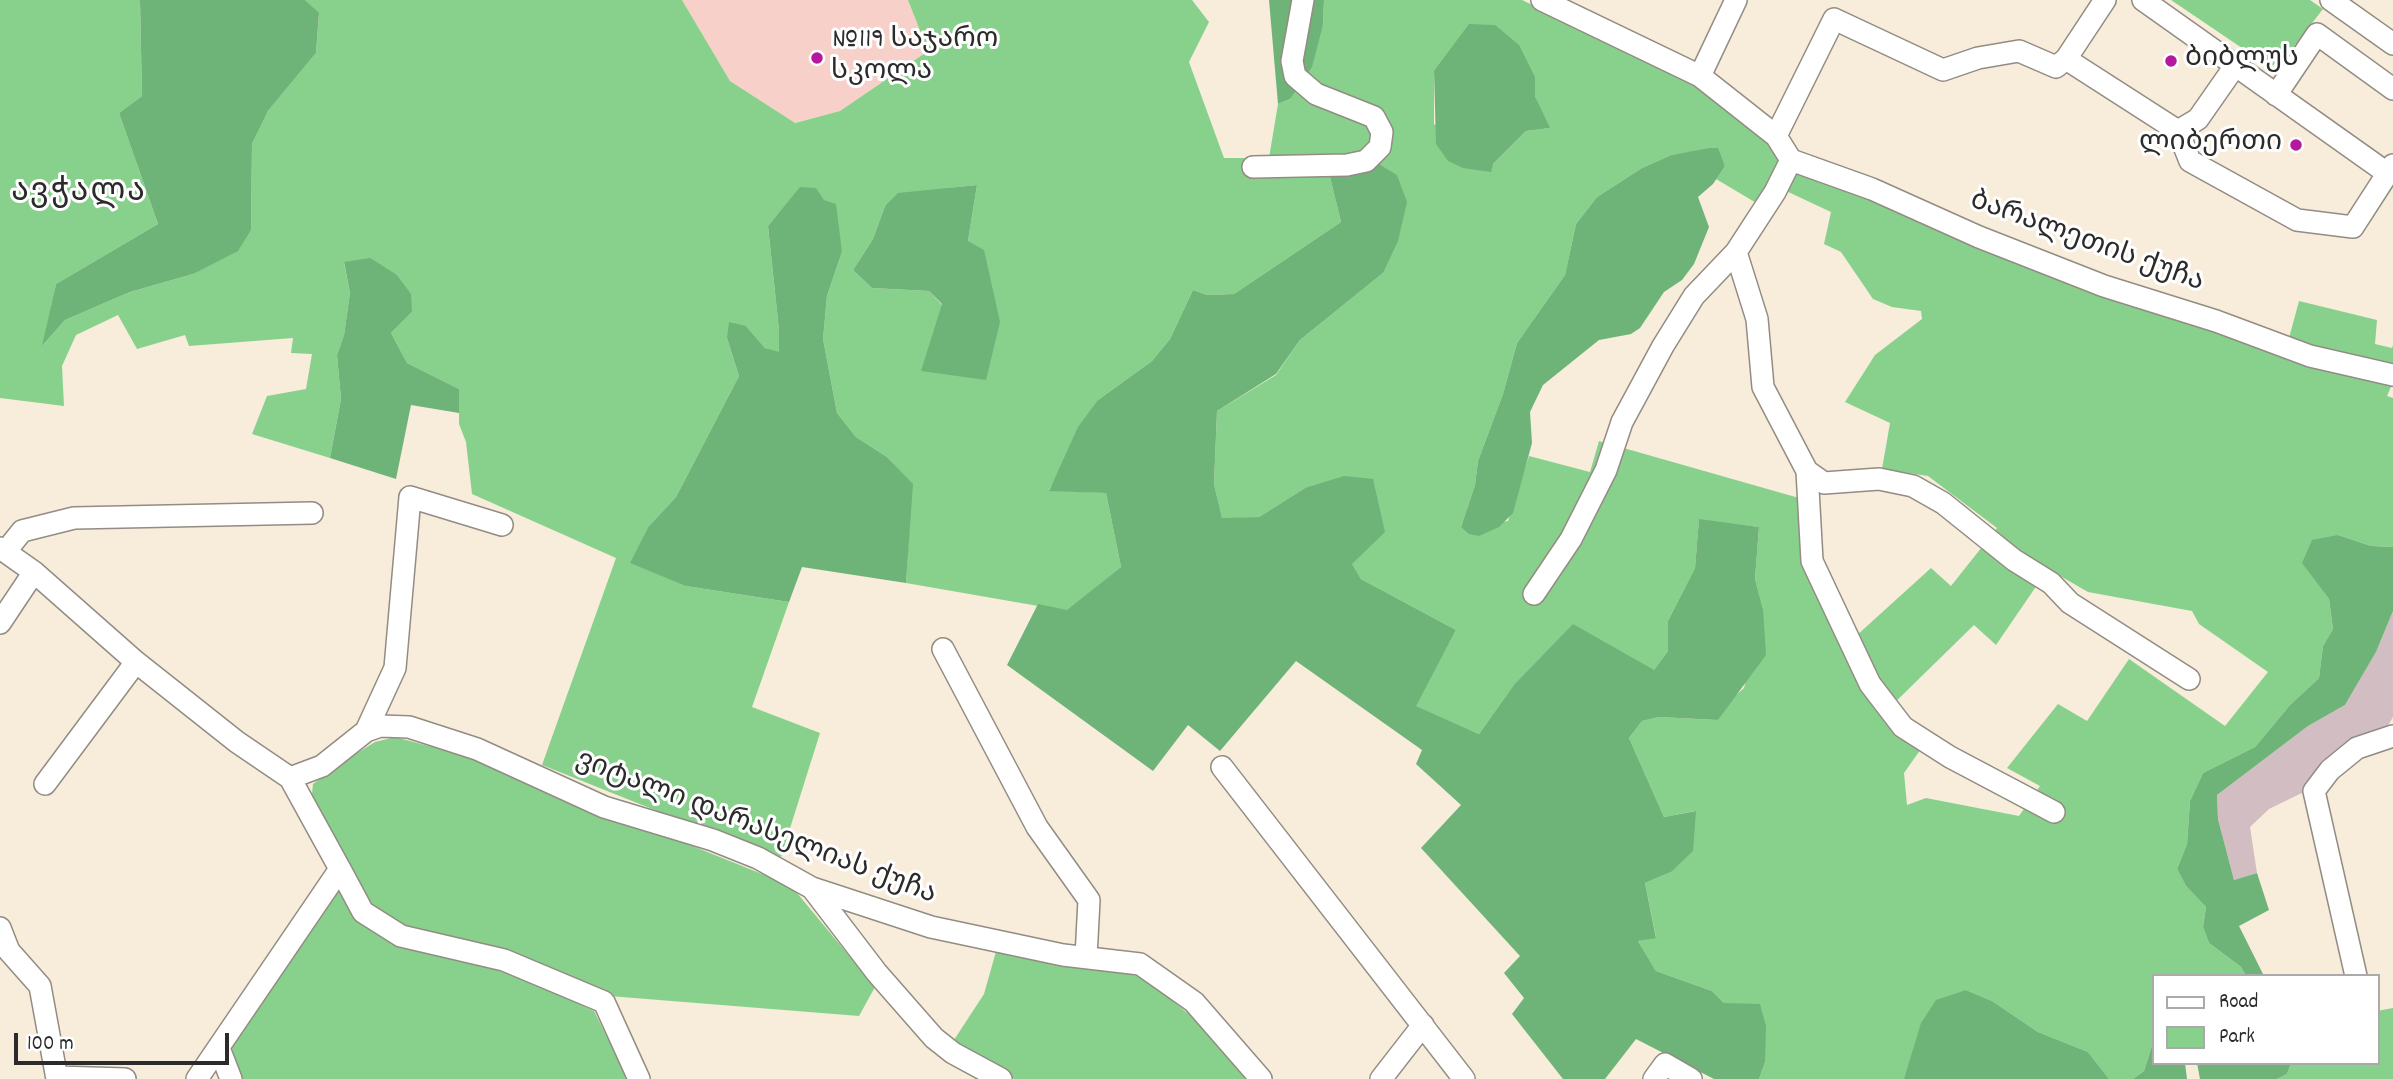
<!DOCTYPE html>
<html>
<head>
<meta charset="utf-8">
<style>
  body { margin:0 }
  #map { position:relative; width:2393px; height:1079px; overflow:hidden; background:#f8ecdb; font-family:Dekko,sans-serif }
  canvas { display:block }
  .legend { position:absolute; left:2152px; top:974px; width:228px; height:91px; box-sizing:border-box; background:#fff; border:2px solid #aaa; margin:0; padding:9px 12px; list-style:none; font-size:21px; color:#2b2b2b }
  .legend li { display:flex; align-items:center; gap:14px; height:35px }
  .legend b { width:35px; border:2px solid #aaa }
  .scale { position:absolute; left:14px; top:1033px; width:215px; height:32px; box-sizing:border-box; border:4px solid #2b2b2b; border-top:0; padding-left:9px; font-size:21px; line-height:24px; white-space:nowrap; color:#2b2b2b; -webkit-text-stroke:5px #fff; paint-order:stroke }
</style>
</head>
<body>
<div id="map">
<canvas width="2393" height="1079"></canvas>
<ul class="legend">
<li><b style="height:9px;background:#fff"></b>Road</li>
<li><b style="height:19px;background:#88d18d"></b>Park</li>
</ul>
<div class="scale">100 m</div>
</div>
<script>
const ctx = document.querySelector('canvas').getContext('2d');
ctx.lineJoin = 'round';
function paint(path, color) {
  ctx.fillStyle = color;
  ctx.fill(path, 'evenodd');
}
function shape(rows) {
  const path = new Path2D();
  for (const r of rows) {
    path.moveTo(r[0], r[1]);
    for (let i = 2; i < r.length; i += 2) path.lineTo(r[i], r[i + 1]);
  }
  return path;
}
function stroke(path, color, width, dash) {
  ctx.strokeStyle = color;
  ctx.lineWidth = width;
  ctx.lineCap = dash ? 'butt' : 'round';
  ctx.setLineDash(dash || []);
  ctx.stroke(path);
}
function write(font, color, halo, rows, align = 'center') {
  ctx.font = font + ' Dekko,"Noto Sans Georgian",sans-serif';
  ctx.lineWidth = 6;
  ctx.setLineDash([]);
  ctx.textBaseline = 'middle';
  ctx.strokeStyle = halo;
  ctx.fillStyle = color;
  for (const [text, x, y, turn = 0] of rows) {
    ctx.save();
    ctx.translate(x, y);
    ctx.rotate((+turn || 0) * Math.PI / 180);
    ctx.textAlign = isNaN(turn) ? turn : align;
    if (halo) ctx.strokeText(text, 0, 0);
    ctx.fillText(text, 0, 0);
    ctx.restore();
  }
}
paint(shape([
  [682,0,908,0,928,51,840,111,794,123,730,81]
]), '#f7d0ca');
paint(shape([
  [2393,611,2393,717,2382,736,2312,788,2269,809,2250,827,2257,873,2234,880,2218,819,2217,795,2308,726,2345,705,2376,652]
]), '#d2bec2');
paint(shape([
  [0,0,140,0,142,96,119,113,158,224,56,284,43,345,65,320,130,292,193,274,251,230,252,144,268,111,316,53,319,14,305,0,682,0,730,81,795,123,840,111,928,51,908,0,1192,0,1209,22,1189,62,1224,158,1269,158,1278,104,1290,99,1323,25,1324,0,1522,0,1698,85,1772,143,1781,159,1758,204,1716,179,1725,166,1717,148,1671,155,1642,168,1597,197,1576,224,1565,275,1517,343,1503,394,1478,461,1475,485,1461,527,1508,521,1529,456,1590,472,1599,441,1799,498,1845,646,1931,568,1951,586,1997,528,1928,476,1882,469,1890,423,1845,402,1875,355,1922,319,1921,311,1892,307,1873,299,1841,252,1824,244,1831,212,1784,190,1795,164,2285,353,2299,301,2377,320,2375,344,2392,348,2393,345,2393,382,2387,396,2393,398,2393,547,2371,546,2338,535,2303,563,2329,599,2333,629,2323,646,2319,678,2290,705,2255,747,2203,773,2190,801,2187,844,2177,869,2186,886,2206,907,2203,927,2209,943,2241,967,2246,976,2153,976,2153,1042,2144,1071,2133,1079,2109,1079,2088,1052,2038,1032,1992,1001,1966,990,1904,1079,1759,1079,1765,1062,1724,1003,1712,991,1656,971,1638,941,1656,937,1645,883,1671,872,1695,811,1664,817,1629,738,1642,721,1659,717,1718,720,1729,701,1744,688,1763,609,1755,579,1759,527,1699,520,1695,568,1668,621,1668,651,1654,670,1513,686,1479,734,1415,706,1456,630,1361,579,1305,488,1259,517,1222,519,1214,484,1217,411,1276,375,1300,340,1383,273,1325,157,1341,222,1234,294,1207,295,1193,290,1170,339,1152,361,1098,400,1049,490,1106,493,1121,567,1067,611,906,583,912,484,887,457,856,437,837,413,823,339,827,296,842,252,824,200,801,187,768,226,779,330,779,353,765,348,746,326,727,338,739,376,676,497,649,526,686,586,789,602,752,707,820,733,780,860,542,765,616,558,472,494,466,442,459,424,459,389,407,363,391,333,412,312,396,274,370,259,344,263,350,293,344,335,337,355,341,399,330,458,252,434,267,396,306,389,312,354,291,353,293,338,189,346,185,335,137,349,118,315,76,335,62,366,64,406,0,398],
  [1434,71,1535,77,1535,96,1549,128,1526,131,1493,164,1434,124],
  [977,185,968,241,942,305,929,291,872,288,853,270,873,239,885,206,949,188],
  [2048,569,2088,592,2192,611,2199,624,2268,672,2225,726,2129,659,2087,721,2058,704,2007,768,2040,786,2019,816,1926,798,1907,805,1904,773,1923,746,1884,713,1974,625,1996,645],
  [2171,0,2310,0,2323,9,2285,58,2270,67],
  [395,737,474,758,772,878,797,893,875,987,859,1016,609,996,414,931,383,914,367,901,316,807,312,793,313,784,344,761,375,742],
  [341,883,360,919,494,965,594,1011,628,1079,237,1079,230,1060,234,1040],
  [997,948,1143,977,1190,1015,1249,1079,1014,1079,976,1060,952,1043,984,994],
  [2393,1008,2393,1079,2277,1079,2287,1074,2291,1063,2377,1063,2377,1011]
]), '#88d18d');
paint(shape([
  [140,0,305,0,319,13,316,53,268,111,252,144,251,230,238,251,193,274,130,292,65,320,42,346,56,284,158,224,119,113,142,96],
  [1269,0,1324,0,1323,25,1312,67,1290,99,1278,104],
  [1469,24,1495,25,1519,45,1535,77,1535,96,1550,128,1526,131,1493,164,1491,172,1463,168,1448,161,1436,144,1434,71],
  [1710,148,1718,148,1725,166,1713,184,1698,197,1709,227,1694,264,1682,280,1664,292,1640,328,1631,334,1599,340,1543,385,1530,412,1532,443,1513,513,1499,527,1479,536,1469,534,1461,527,1475,485,1478,461,1503,394,1517,343,1565,275,1576,224,1597,197,1642,168,1671,155],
  [1357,151,1397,175,1407,202,1398,241,1383,273,1300,340,1276,374,1217,411,1214,484,1222,518,1259,517,1305,488,1344,476,1373,479,1385,532,1352,564,1361,579,1456,630,1416,706,1479,734,1513,686,1573,624,1654,670,1668,651,1668,621,1695,568,1699,519,1759,527,1755,579,1763,609,1766,655,1718,720,1659,717,1642,721,1629,738,1664,817,1696,811,1693,851,1671,872,1645,883,1656,938,1638,941,1656,971,1712,991,1724,1003,1760,1004,1766,1026,1765,1062,1759,1079,1714,1079,1636,1039,1605,1079,1563,1079,1512,1014,1524,998,1504,973,1520,956,1421,848,1461,805,1416,764,1422,750,1296,661,1220,751,1188,725,1153,771,1007,665,1038,604,1067,610,1121,567,1106,493,1049,491,1078,427,1098,400,1152,361,1170,339,1193,290,1207,295,1234,294,1341,222,1325,157],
  [977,185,968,241,984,250,1000,322,986,380,921,371,942,304,929,291,872,288,853,270,873,239,885,206,898,193],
  [800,187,816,188,824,200,836,204,842,252,827,296,823,339,837,413,856,437,887,457,913,484,906,583,802,567,789,602,686,586,630,563,649,526,676,497,739,376,727,338,729,322,746,326,765,348,779,352,779,330,768,226],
  [370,258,396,274,411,294,412,312,391,333,407,363,459,389,459,413,411,405,396,479,330,458,341,399,337,355,344,335,350,293,344,262],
  [2338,535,2371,546,2393,547,2393,611,2376,652,2345,705,2308,726,2217,795,2218,819,2234,880,2257,873,2269,910,2239,926,2264,976,2246,976,2241,967,2209,943,2203,927,2206,907,2186,886,2177,869,2187,844,2190,801,2203,773,2255,747,2290,705,2319,678,2323,646,2333,629,2329,599,2302,563,2312,540],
  [1966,990,1992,1001,2038,1032,2088,1052,2109,1079,1904,1079,1921,1023,1936,1000],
  [2153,1042,2153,1063,2185,1063,2187,1079,2133,1079,2144,1071],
  [2197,1063,2291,1063,2287,1074,2277,1079,2200,1079]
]), '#6eb378');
const minor = shape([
  [1542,0,1700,76,1776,136,1791,160,1872,189,1979,237,2104,286,2216,321,2310,356,2393,375],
  [2143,0,2387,173],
  [2331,0,2393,44],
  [2066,59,2105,0],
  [1700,76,1736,0],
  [2276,95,2317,34,2393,89],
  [2178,131,2198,119,2235,66],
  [1776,136,1834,19,1943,70,1978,58,2019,51,2056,67,2066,59,2178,131,2190,161,2297,220,2353,227,2393,165],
  [1791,160,1775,192,1736,252,1757,319,1763,387,1807,471,1824,483,1879,479,1913,486,1943,503,2014,560,2051,583,2070,603,2189,679],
  [1253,167,1347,165,1366,161,1380,147,1382,132,1374,117,1316,94,1295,76,1292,61,1303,0],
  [1807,471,1812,561,1870,684,1903,727,1950,757,2054,812],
  [0,548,34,572,136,662,237,742,290,778,340,869,197,1079],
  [6,551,22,531,74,518,312,513],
  [1534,594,1571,539,1606,470,1622,422,1663,346,1694,296,1736,252],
  [0,623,34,572],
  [943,649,1037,827,1089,900,1086,957],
  [366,731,395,668,410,497,502,525],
  [1222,767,1464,1079],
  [290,778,322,766,366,731,380,726,409,727,477,749,604,807,713,840,758,858,812,888,931,927,1063,955,1140,964,1194,1002,1261,1079],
  [45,784,136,662],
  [340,869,363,912,401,936,504,960,604,1002,639,1079],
  [812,888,877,973,934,1038,953,1053,1001,1079],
  [0,928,9,951,40,986,57,1079],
  [2356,976,2314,791,2330,770,2357,748,2393,736],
  [219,1048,231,1079],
  [57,1077,125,1079],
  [1381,1079,1423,1025],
  [1654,1079,1665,1064,1691,1079]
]);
stroke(minor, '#928c83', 24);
stroke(minor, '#fff', 21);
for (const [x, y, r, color] of [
  [817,58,7,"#b5179e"],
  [2171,61,7,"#b5179e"],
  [2296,145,7,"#b5179e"]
]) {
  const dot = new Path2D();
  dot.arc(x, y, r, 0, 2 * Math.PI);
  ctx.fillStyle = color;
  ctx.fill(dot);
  stroke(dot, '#fff', 2.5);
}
write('28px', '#2b2b2b', '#fff', [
  ["№119 საჯარო",831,42],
  ["სკოლა",831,74],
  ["ბიბლუს",2185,61],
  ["ლიბერთი",2282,145,"right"]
], 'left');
write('28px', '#2b2b2b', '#fff', [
  ["ბარალეთის ქუჩა",2086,244,20],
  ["ვიტალი დარასელიას ქუჩა",755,830,21]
]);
ctx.letterSpacing = '2px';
write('32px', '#2b2b2b', '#fff', [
  ["ავჭალა",79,196]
]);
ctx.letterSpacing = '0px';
</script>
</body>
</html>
